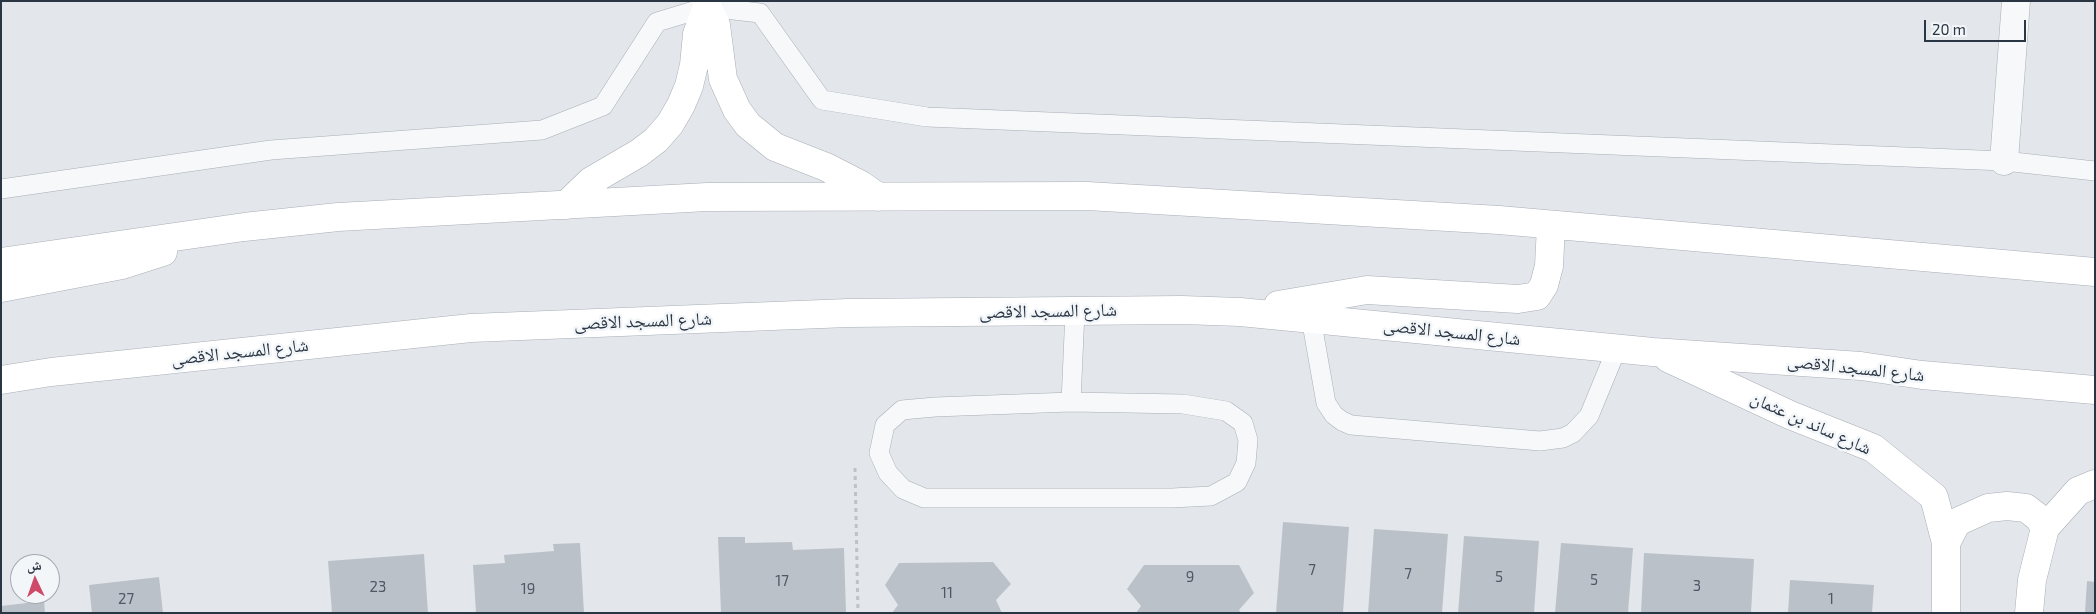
<!DOCTYPE html>
<html>
<head>
<meta charset="utf-8">
<style>
  body { margin:0 }
  #map { position:relative; width:2096px; height:614px; overflow:hidden; background:#e3e7eb; font-family:"Exo 2","Noto Naskh Arabic",sans-serif }
  canvas { display:block }
  .frame { position:absolute; inset:0; border:2px solid #2b3644; pointer-events:none }
  .north { position:absolute; left:10px; top:554px; width:50px; height:50px; box-sizing:border-box; background:#f3f6f9; border:1px solid #a3a9b1; border-radius:50%; rotate:357deg; font-size:14px; font-weight:700; line-height:20px; text-align:center; color:#2b3644 }
  .north::after { content:''; display:block; margin:auto; width:18px; height:22px; background:#cf4a68; clip-path:polygon(50% 0,100% 100%,50% 72%,0 100%) }
  .scale { position:absolute; left:1924px; top:20px; width:102px; height:22px; box-sizing:border-box; border:2px solid #2b3644; border-top:0; padding-left:6px; font-size:15px; line-height:18px; white-space:nowrap; color:#2b3644; -webkit-text-stroke:4px #f3f6f9; paint-order:stroke }
</style>
</head>
<body>
<div id="map">
<canvas width="2096" height="614"></canvas>
<div class="frame"></div>
<div class="north">ش</div>
<div class="scale">20 m</div>
</div>
<script>
const ctx = document.querySelector('canvas').getContext('2d');
ctx.lineJoin = 'round';
function paint(path, color) {
  ctx.fillStyle = color;
  ctx.fill(path, 'evenodd');
}
function shape(rows) {
  const path = new Path2D();
  for (const r of rows) {
    path.moveTo(r[0], r[1]);
    for (let i = 2; i < r.length; i += 2) path.lineTo(r[i], r[i + 1]);
  }
  return path;
}
function stroke(path, color, width, dash) {
  ctx.strokeStyle = color;
  ctx.lineWidth = width;
  ctx.lineCap = dash ? 'butt' : 'round';
  ctx.setLineDash(dash || []);
  ctx.stroke(path);
}
function write(font, color, halo, rows, align = 'center') {
  ctx.font = font + ' "Exo 2","Noto Naskh Arabic",sans-serif';
  ctx.lineWidth = 5;
  ctx.setLineDash([]);
  ctx.textBaseline = 'middle';
  ctx.strokeStyle = halo;
  ctx.fillStyle = color;
  for (const [text, x, y, turn = 0] of rows) {
    ctx.save();
    ctx.translate(x, y);
    ctx.rotate((+turn || 0) * Math.PI / 180);
    ctx.textAlign = isNaN(turn) ? turn : align;
    if (halo) ctx.strokeText(text, 0, 0);
    ctx.fillText(text, 0, 0);
    ctx.restore();
  }
}
paint(shape([
  [1283,522,1349,527,1343,613,1276,613],
  [1374,529,1448,534,1442,613,1368,613],
  [1464,536,1539,541,1534,613,1458,613],
  [718,537,745,537,745,543,792,542,793,550,844,548,846,613,721,613],
  [580,543,584,613,476,613,473,565,505,563,504,555,554,551,553,544],
  [1561,543,1633,548,1628,613,1555,613],
  [1644,553,1754,559,1751,613,1641,613],
  [424,554,428,613,332,613,328,561],
  [993,562,1011,584,996,600,1002,613,892,613,898,605,885,585,899,563],
  [1144,565,1239,565,1254,593,1239,610,1241,613,1136,613,1141,606,1127,589],
  [159,577,163,613,92,613,89,585],
  [1790,580,1874,585,1872,613,1788,613],
  [2087,581,2095,582,2095,613,2085,613],
  [44,601,45,613,1,613,1,606]
]), '#bbc1c9');
const lane = shape([
  [1,189,271,150,542,130,603,106,657,22,707,7,760,13,822,100,927,117,2004,161,2095,171],
  [1311,318,1326,403,1334,415,1342,421,1351,425,1540,441,1563,438,1573,433,1589,416,1617,348],
  [1071,402,1183,404,1226,411,1243,423,1248,440,1246,463,1237,482,1211,496,1172,498,924,498,903,489,888,473,879,453,885,425,902,410,935,407,1071,402],
  [1071,402,1075,311]
]);
const street = shape([
  [2004,161,2016,1]
]);
const secondary = shape([
  [707,7,716,25,723,79,737,110,748,125,775,147,826,167,861,185,878,197],
  [566,205,591,181,639,153,656,140,670,124,681,105,689,86,694,65,697,34,707,7,707,1],
  [1,262,244,227,338,217,707,197,1087,196,1499,220,2095,272],
  [1,288,122,265,163,252],
  [1278,305,1367,290,1518,299,1537,296,1544,285,1549,266,1551,226],
  [1668,358,1790,415,1873,448,1934,497,1946,543,1946,613],
  [1,380,51,372,471,328,848,313,1182,310,1240,312,1653,352,1861,366,1922,375,2095,390],
  [1946,543,1957,522,1988,508,2007,506,2026,508,2039,518,2045,528],
  [2029,613,2032,580,2045,528,2078,491,2095,484]
]);
stroke(lane, '#a8aeb6', 20);
stroke(street, '#a8aeb6', 29);
stroke(secondary, '#a8aeb6', 29);
stroke(shape([
  [855,468,858,613]
]), '#bdc2c7', 3, [4, 4]);
stroke(lane, '#f6f8fa', 19);
stroke(street, '#f6f8fa', 28);
stroke(secondary, '#fff', 28);
write('15px', '#4f5965', null, [
  ["7",1312,570],
  ["7",1408,574],
  ["9",1190,577],
  ["5",1499,577],
  ["5",1594,580],
  ["17",782,581],
  ["3",1697,586],
  ["23",378,587],
  ["19",528,589],
  ["11",947,593],
  ["27",126,599],
  ["1",1831,599]
]);
write('18px', '#2b3644', '#f3f6f9', [
  ["شارع المسجد الاقصى",1048,311,-1],
  ["شارع المسجد الاقصى",643,321,-2],
  ["شارع المسجد الاقصى",1452,332,6],
  ["شارع المسجد الاقصى",240,352,-6],
  ["شارع المسجد الاقصى",1856,368,6],
  ["شارع ساند بن عثمان",1811,423,24]
]);
</script>
</body>
</html>
